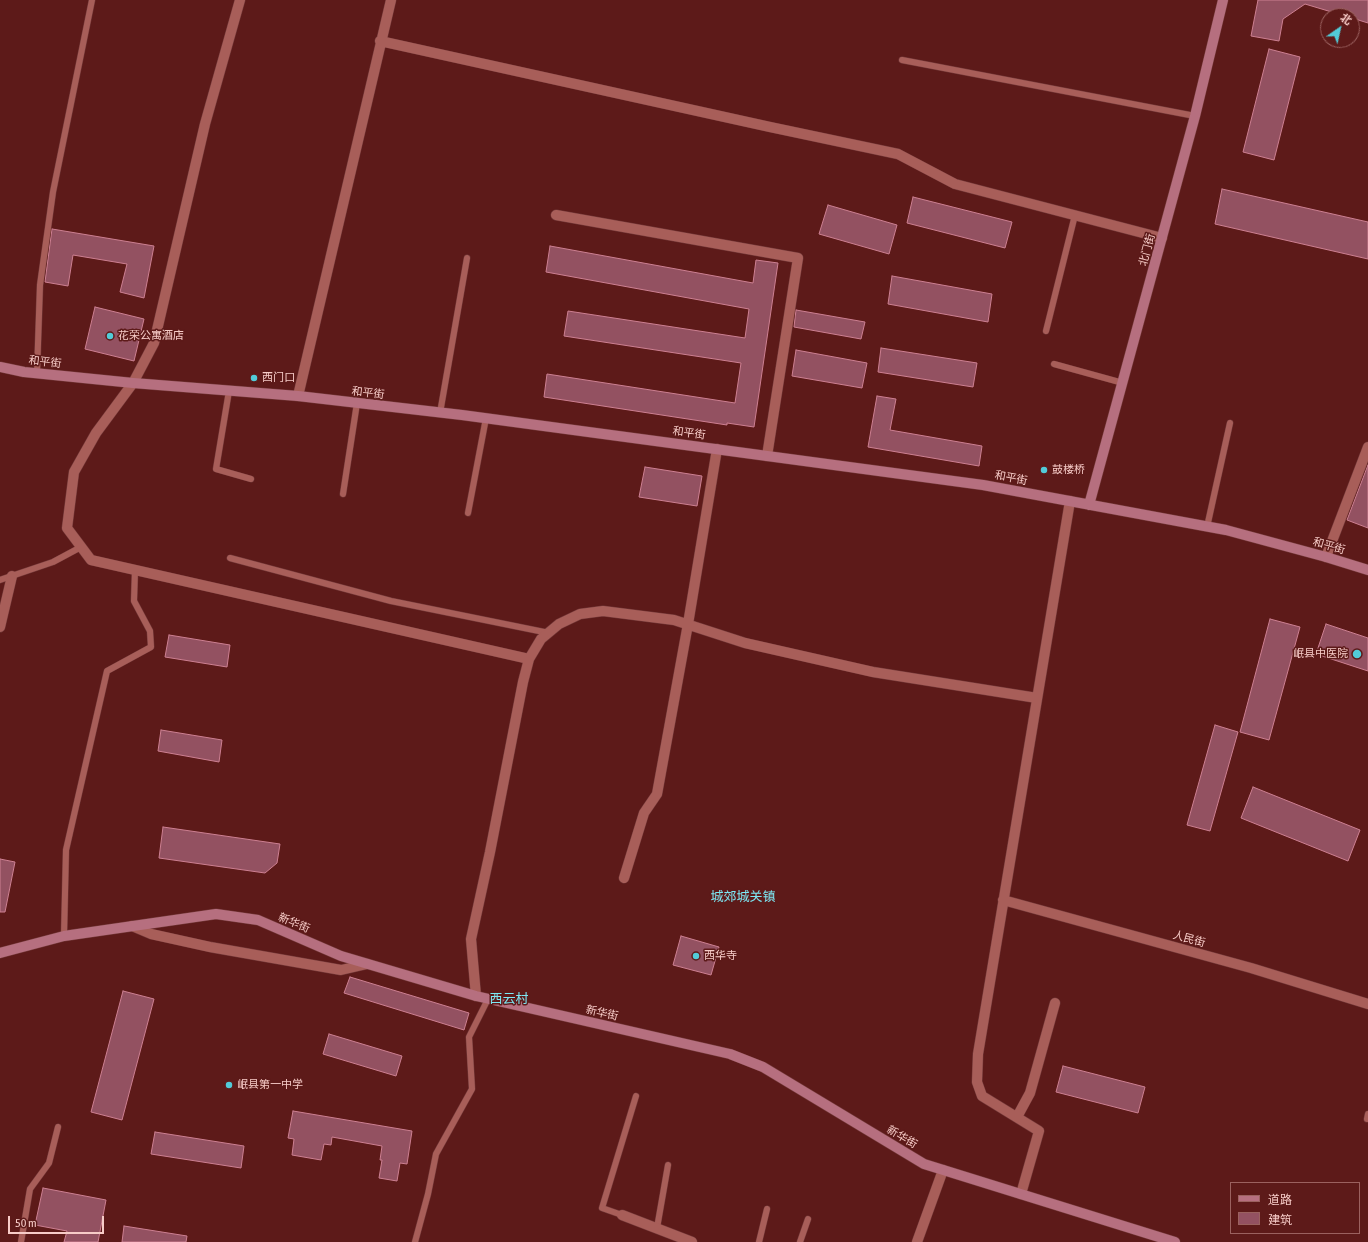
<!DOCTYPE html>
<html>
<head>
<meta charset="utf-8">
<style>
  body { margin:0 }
  #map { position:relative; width:1368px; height:1242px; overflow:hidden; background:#5d1a19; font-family:"Asap Condensed","Noto Sans SC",sans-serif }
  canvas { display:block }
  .legend { position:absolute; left:1230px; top:1182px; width:130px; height:52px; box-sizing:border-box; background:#5d1a19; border:1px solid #9b615f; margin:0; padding:5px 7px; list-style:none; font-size:12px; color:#f7ccc8 }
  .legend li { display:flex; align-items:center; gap:8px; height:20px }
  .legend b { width:20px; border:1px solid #9b615f }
  .north { position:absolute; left:1320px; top:8px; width:40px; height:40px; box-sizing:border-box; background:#5d1a19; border:1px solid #9b615f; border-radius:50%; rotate:34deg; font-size:11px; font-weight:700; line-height:16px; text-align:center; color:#f7ccc8 }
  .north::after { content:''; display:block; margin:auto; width:14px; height:18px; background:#52cbd8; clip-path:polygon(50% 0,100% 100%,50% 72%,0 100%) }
  .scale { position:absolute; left:8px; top:1216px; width:96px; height:18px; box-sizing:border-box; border:2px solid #f7ccc8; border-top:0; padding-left:5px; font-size:12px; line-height:14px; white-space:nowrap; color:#f7ccc8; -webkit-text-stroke:3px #5d1a19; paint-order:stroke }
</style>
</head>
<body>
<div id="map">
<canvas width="1368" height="1242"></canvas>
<ul class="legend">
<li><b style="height:5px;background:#b66f7f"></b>道路</li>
<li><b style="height:11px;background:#935161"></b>建筑</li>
</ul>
<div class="north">北</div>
<div class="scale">50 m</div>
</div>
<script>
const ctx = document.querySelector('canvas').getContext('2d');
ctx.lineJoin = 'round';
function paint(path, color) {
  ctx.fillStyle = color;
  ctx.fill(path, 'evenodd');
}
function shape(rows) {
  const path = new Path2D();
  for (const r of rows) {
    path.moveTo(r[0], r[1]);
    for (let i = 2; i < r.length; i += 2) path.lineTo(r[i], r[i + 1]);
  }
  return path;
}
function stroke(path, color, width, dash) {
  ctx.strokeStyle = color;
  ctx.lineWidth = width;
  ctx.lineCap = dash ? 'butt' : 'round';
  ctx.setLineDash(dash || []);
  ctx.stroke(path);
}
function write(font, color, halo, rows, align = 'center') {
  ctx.font = font + ' "Asap Condensed","Noto Sans SC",sans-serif';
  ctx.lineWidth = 3;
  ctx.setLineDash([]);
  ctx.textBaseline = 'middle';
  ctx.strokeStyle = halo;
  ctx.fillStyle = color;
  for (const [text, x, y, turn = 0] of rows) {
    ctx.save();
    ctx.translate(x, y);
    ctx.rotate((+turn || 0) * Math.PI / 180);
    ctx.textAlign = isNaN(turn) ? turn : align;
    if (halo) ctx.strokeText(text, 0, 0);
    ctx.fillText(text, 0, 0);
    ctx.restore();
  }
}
const building = shape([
  [1258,0,1368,0,1368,23,1352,18,1352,16,1345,16,1305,4,1283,19,1279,41,1251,36,1258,0],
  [1269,49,1300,57,1274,160,1243,152,1269,49],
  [1222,189,1368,222,1368,259,1215,224,1222,189],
  [913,197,1012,222,1005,248,907,223,913,197],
  [828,205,897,225,889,254,819,234,828,205],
  [52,229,154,246,144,298,120,292,127,264,73,255,68,286,45,282,52,229],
  [550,246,753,283,756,260,778,263,754,427,727,423,727,425,544,397,547,374,735,403,741,363,564,336,568,311,745,338,749,309,546,272,550,246],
  [892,276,992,294,988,322,888,304,892,276],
  [95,307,144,319,134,361,85,349,95,307],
  [796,310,865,322,861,339,794,327,796,310],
  [881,348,977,363,973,387,878,372,881,348],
  [796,350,867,363,862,388,792,376,796,350],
  [877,396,896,399,890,430,982,446,979,466,868,447,877,396],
  [1368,465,1368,528,1347,520,1368,465],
  [645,467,702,476,697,506,639,497,645,467],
  [1270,619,1300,627,1269,740,1240,732,1270,619],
  [1326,624,1368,638,1368,671,1316,654,1326,624],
  [169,635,230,645,227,667,165,657,169,635],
  [1215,725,1238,732,1210,831,1187,825,1215,725],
  [161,730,222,740,219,762,158,751,161,730],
  [1253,787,1360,830,1348,861,1241,818,1253,787],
  [163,827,280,844,277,863,265,873,159,858,163,827],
  [0,859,15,862,5,912,0,912,0,859],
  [681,936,719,947,711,975,673,965,681,936],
  [350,977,469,1013,464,1030,344,993,350,977],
  [123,991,154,999,122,1120,91,1112,123,991],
  [329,1034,402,1056,396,1076,323,1054,329,1034],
  [1063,1066,1145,1087,1138,1113,1056,1092,1063,1066],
  [293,1111,412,1131,407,1164,400,1163,397,1181,379,1178,382,1160,380,1160,382,1146,332,1137,331,1145,324,1144,321,1160,292,1155,294,1139,288,1138,293,1111],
  [155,1132,244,1146,241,1168,151,1154,155,1132],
  [43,1188,106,1200,98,1242,64,1242,67,1231,35,1225,43,1188],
  [124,1226,187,1236,186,1242,122,1242,124,1226]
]);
paint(building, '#935161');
stroke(building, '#cd8092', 1);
const lane = shape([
  [902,60,1195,116],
  [1046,331,1075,215],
  [1054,364,1123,383],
  [37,373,40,285,53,192,92,0],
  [229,391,216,469,251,479],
  [440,413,467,258],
  [343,494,357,403],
  [468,513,486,418],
  [1207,527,1230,423],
  [230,558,391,601,549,633],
  [0,580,53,562,81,547],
  [64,936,66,850,107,671,151,647,150,631,134,601,135,570],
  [1367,1119,1368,1114],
  [622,1215,602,1208,636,1096],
  [657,1228,668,1165],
  [21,1242,30,1189,49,1163,58,1127],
  [415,1242,428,1194,436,1154,472,1089,469,1037,488,999],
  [759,1242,767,1209],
  [800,1242,808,1219]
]);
const street = shape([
  [240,0,205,124,154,343,133,383,96,433,74,472,67,528,91,560,529,659],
  [380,41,770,127,898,154,955,184,1162,238],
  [556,215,798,258,767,456],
  [298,396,391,0],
  [1326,557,1368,447],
  [0,627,12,576],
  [624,878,644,813,657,794,688,624,717,449],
  [1003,900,1251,968,1368,1004],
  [132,926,151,934,210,947,341,970,367,964],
  [476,996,471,939,490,852,523,682,529,659,541,639,559,624,580,614,603,611,674,620,745,643,873,672,1037,698],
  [1017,1117,1030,1093,1055,1003],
  [1021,1194,1039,1131,982,1096,977,1082,978,1054,1070,501],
  [622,1215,692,1242],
  [917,1242,943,1170]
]);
const secondary = shape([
  [0,367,24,372,133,383,298,396,462,415,983,485,1226,530,1326,557,1368,570],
  [1089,505,1195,116,1223,0],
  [0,953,64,936,216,914,258,920,341,956,476,996,730,1054,763,1067,924,1164,1175,1242]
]);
stroke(lane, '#733939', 7);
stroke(street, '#733939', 11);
stroke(secondary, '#733939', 11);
stroke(lane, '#a85e59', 6);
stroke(street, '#a85e59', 10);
stroke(secondary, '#b66f7f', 10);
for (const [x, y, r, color] of [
  [110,336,4,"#52cbd8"],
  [254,378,4,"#52cbd8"],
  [1044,470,4,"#52cbd8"],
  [1357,654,5,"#52cbd8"],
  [696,956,4,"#52cbd8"],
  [229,1085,4,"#52cbd8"]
]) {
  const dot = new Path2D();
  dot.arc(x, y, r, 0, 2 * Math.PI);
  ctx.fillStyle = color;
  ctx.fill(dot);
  stroke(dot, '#5d1a19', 1.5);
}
write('11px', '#f7ccc8', '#5d1a19', [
  ["北门街",1147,250,-75],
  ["和平街",45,362,7],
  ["和平街",368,393,7],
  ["和平街",689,433,8],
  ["和平街",1011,478,11],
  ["和平街",1329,546,16],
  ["新华街",294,923,23],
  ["人民街",1189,939,15],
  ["新华街",602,1013,13],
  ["新华街",902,1137,31]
]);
write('11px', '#f7ccc8', '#5d1a19', [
  ["花荣公寓酒店",118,336],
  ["西门口",262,378],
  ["鼓楼桥",1052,470],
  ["岷县中医院",1348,654,"right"],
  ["西华寺",704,956],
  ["岷县第一中学",237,1085]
], 'left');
write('13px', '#7de8f4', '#5d1a19', [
  ["城郊城关镇",743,897],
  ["西云村",509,999]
]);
</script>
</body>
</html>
